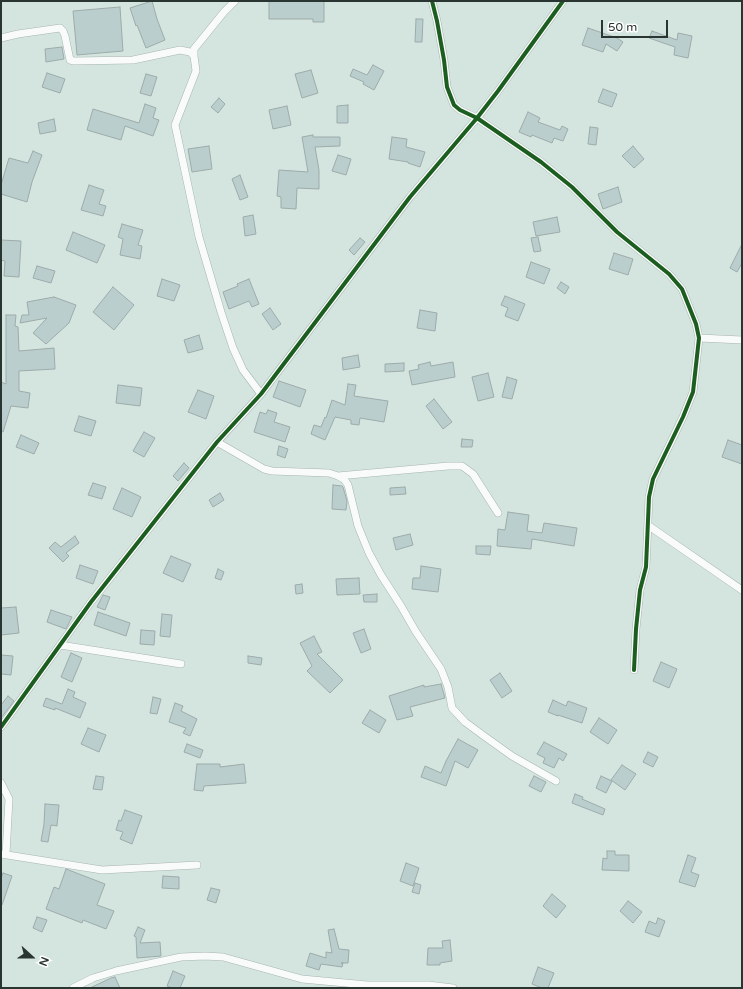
<!DOCTYPE html>
<html>
<head>
<meta charset="utf-8">
<style>
  body { margin:0 }
  #map { position:relative; width:743px; height:989px; overflow:hidden; background:#d4e5e0; font-family:"Varela Round",sans-serif }
  canvas { display:block }
  .frame { position:absolute; inset:0; border:2px solid #293531; pointer-events:none }
  .north { position:absolute; left:12px; top:937px; width:40px; height:40px; -webkit-text-stroke:3px #fff; paint-order:stroke; rotate:111deg; font-size:11px; font-weight:700; line-height:16px; text-align:center; color:#293531 }
  .north::after { content:''; display:block; margin:auto; width:14px; height:18px; background:#293531; clip-path:polygon(50% 0,100% 100%,50% 72%,0 100%) }
  .scale { position:absolute; left:601px; top:20px; width:67px; height:18px; box-sizing:border-box; border:2px solid #293531; border-top:0; padding-left:5px; font-size:12px; line-height:14px; white-space:nowrap; color:#293531; -webkit-text-stroke:3px #fff; paint-order:stroke }
</style>
</head>
<body>
<div id="map">
<canvas width="743" height="989"></canvas>
<div class="frame"></div>
<div class="north">N</div>
<div class="scale">50 m</div>
</div>
<script>
const ctx = document.querySelector('canvas').getContext('2d');
ctx.lineJoin = 'round';
function paint(path, color) {
  ctx.fillStyle = color;
  ctx.fill(path, 'evenodd');
}
function shape(rows) {
  const path = new Path2D();
  for (const r of rows) {
    path.moveTo(r[0], r[1]);
    for (let i = 2; i < r.length; i += 2) path.lineTo(r[i], r[i + 1]);
  }
  return path;
}
function stroke(path, color, width, dash) {
  ctx.strokeStyle = color;
  ctx.lineWidth = width;
  ctx.lineCap = dash ? 'butt' : 'round';
  ctx.setLineDash(dash || []);
  ctx.stroke(path);
}
const building = shape([
  [152,1,157,19,165,40,146,48,137,25,136,26,130,8,152,1],
  [269,1,324,1,324,22,313,22,313,19,269,19,269,1],
  [120,7,123,51,77,55,73,11,120,7],
  [416,19,423,19,422,42,415,42,416,19],
  [588,28,617,38,623,42,617,51,606,44,603,52,582,45,588,28],
  [652,31,677,40,678,33,692,36,688,58,674,55,675,47,649,38,652,31],
  [62,47,64,59,46,62,45,49,62,47],
  [373,65,384,71,374,90,363,84,364,82,350,76,353,69,367,75,373,65],
  [311,70,318,93,302,98,295,74,311,70],
  [47,73,65,79,60,93,42,87,47,73],
  [146,74,157,77,151,96,140,93,146,74],
  [603,89,617,94,612,107,598,102,603,89],
  [219,98,225,104,218,113,211,107,219,98],
  [145,104,156,108,153,118,159,120,153,136,125,126,121,140,87,130,93,109,139,123,145,104],
  [348,105,348,123,337,123,337,106,348,105],
  [287,106,291,125,273,129,269,110,287,106],
  [528,112,540,118,538,122,560,130,562,126,568,129,563,141,554,138,552,143,532,135,531,137,519,132,528,112],
  [54,119,56,131,40,134,38,123,54,119],
  [590,127,598,128,596,145,588,144,590,127],
  [313,135,313,137,340,137,340,146,315,147,319,170,319,189,297,188,296,209,281,208,281,197,277,196,279,170,308,172,302,137,313,135],
  [392,137,407,139,406,147,425,152,420,167,408,163,408,162,389,159,392,137],
  [209,146,212,169,192,172,188,149,209,146],
  [633,146,644,159,634,168,622,156,633,146],
  [33,151,42,155,32,182,27,202,1,194,1,185,9,158,28,163,33,151],
  [338,155,351,159,346,175,332,171,338,155],
  [240,175,248,197,240,200,232,179,240,175],
  [89,185,104,190,99,204,106,206,103,216,81,210,89,185],
  [618,187,622,202,603,209,598,194,618,187],
  [253,215,256,234,245,236,243,217,253,215],
  [557,217,560,232,536,236,533,222,557,217],
  [122,224,143,230,138,245,142,246,140,259,120,255,123,239,118,237,122,224],
  [73,232,105,245,97,263,66,250,73,232],
  [538,237,541,251,534,252,531,238,538,237],
  [360,238,365,242,354,255,349,250,360,238],
  [1,240,21,241,19,277,4,276,5,261,1,260,1,240],
  [742,244,742,263,737,272,730,268,742,244],
  [614,253,633,259,628,275,609,269,614,253],
  [531,262,550,269,544,284,526,277,531,262],
  [37,266,55,271,51,283,33,278,37,266],
  [162,279,180,285,174,301,157,296,162,279],
  [249,279,259,304,252,307,249,301,229,309,223,292,238,286,237,284,249,279],
  [561,282,569,287,565,294,557,288,561,282],
  [113,287,134,305,114,330,93,312,113,287],
  [505,296,525,304,518,321,505,316,508,308,501,305,505,296],
  [54,297,76,305,69,323,46,344,33,333,47,318,20,323,22,315,29,315,27,302,54,297],
  [270,308,281,324,273,330,262,314,270,308],
  [420,310,437,313,435,331,417,328,420,310],
  [6,315,16,315,15,326,18,327,19,351,54,348,55,369,19,371,19,391,30,393,28,408,11,406,3,432,1,431,1,382,6,384,6,315],
  [199,335,203,349,188,353,184,340,199,335],
  [358,355,360,367,343,370,342,358,358,355],
  [430,362,431,366,453,362,455,377,412,385,409,371,419,369,418,365,430,362],
  [404,363,404,371,385,372,385,364,404,363],
  [488,373,494,397,478,401,472,377,488,373],
  [507,377,517,380,512,399,502,397,507,377],
  [279,381,306,390,300,407,273,397,279,381],
  [348,384,356,385,354,396,388,401,384,422,360,418,359,425,351,424,351,420,335,417,325,440,311,434,314,425,321,427,325,417,326,418,332,400,345,405,348,384],
  [118,385,142,388,140,406,116,403,118,385],
  [198,390,214,396,206,419,188,412,198,390],
  [434,399,452,422,443,429,426,406,434,399],
  [268,410,277,413,274,422,290,427,285,442,254,432,260,412,266,414,268,410],
  [79,416,96,421,91,436,74,431,79,416],
  [144,432,155,438,144,457,133,451,144,432],
  [21,435,39,443,34,454,16,447,21,435],
  [462,439,473,440,472,447,461,447,462,439],
  [728,440,742,445,742,464,722,457,728,440],
  [279,446,288,449,285,458,277,455,279,446],
  [184,463,189,468,178,481,173,476,184,463],
  [93,483,106,487,102,499,88,495,93,483],
  [333,485,342,486,343,487,347,501,346,510,332,509,333,485],
  [405,487,406,494,390,495,390,488,405,487],
  [122,488,141,497,132,517,113,509,122,488],
  [220,493,224,500,213,507,209,500,220,493],
  [508,512,529,515,527,531,542,533,544,523,577,528,574,546,532,539,531,549,497,546,498,529,505,530,508,512],
  [410,534,413,545,396,550,393,538,410,534],
  [75,536,79,543,66,553,69,556,63,562,49,548,55,542,61,547,75,536],
  [476,546,491,546,490,555,476,554,476,546],
  [171,556,191,564,183,582,163,573,171,556],
  [80,565,98,571,93,584,76,578,80,565],
  [421,566,441,569,438,592,412,589,413,578,420,578,421,566],
  [218,569,224,572,221,580,215,578,218,569],
  [359,578,360,594,337,595,336,579,359,578],
  [302,584,303,593,296,594,295,585,302,584],
  [377,594,377,602,364,602,363,595,377,594],
  [103,595,110,597,105,610,97,607,103,595],
  [16,607,19,633,1,635,1,608,16,607],
  [51,610,72,617,66,629,47,622,51,610],
  [98,612,130,623,126,636,94,625,98,612],
  [162,614,172,615,170,637,160,636,162,614],
  [364,629,371,649,361,653,353,633,364,629],
  [141,630,155,631,154,645,140,644,141,630],
  [314,636,322,652,317,654,343,680,330,693,307,671,312,666,300,643,314,636],
  [71,653,82,658,72,682,61,677,71,653],
  [1,655,13,656,11,675,1,674,1,655],
  [248,656,262,658,261,665,248,663,248,656],
  [661,662,677,669,669,688,653,681,661,662],
  [500,673,512,691,502,698,490,680,500,673],
  [441,684,445,698,410,707,413,716,397,720,389,696,424,685,424,687,441,684],
  [68,689,75,692,73,697,86,703,80,718,55,708,55,710,43,706,46,698,62,704,68,689],
  [8,696,14,701,1,718,1,705,8,696],
  [153,697,161,699,157,714,150,713,153,697],
  [553,700,566,706,568,701,587,708,582,723,558,715,558,716,548,712,553,700],
  [175,703,183,706,181,711,197,719,190,736,183,733,186,728,169,722,175,703],
  [370,710,386,720,379,733,362,723,370,710],
  [599,718,617,730,608,744,590,732,599,718],
  [88,728,106,735,99,752,81,744,88,728],
  [458,739,478,750,468,768,455,761,446,786,421,777,425,766,441,773,446,761,458,739],
  [544,742,567,754,563,761,559,758,554,768,543,763,545,758,537,754,544,742],
  [187,744,203,750,200,758,184,752,187,744],
  [648,752,658,757,653,767,643,762,648,752],
  [197,764,220,764,220,767,244,764,246,783,204,786,203,791,194,790,197,764],
  [622,765,636,774,625,790,611,780,622,765],
  [96,776,104,777,102,790,93,789,96,776],
  [534,776,546,782,541,792,529,786,534,776],
  [601,776,612,781,606,793,596,788,601,776],
  [575,794,583,797,582,799,605,809,603,815,572,803,575,794],
  [45,804,59,805,57,826,51,825,48,842,41,841,44,824,45,804],
  [125,810,142,816,132,844,120,839,123,832,116,830,119,820,121,821,125,810],
  [607,851,615,851,615,855,629,855,629,871,602,870,603,858,607,859,607,851],
  [688,855,696,858,691,872,699,875,695,887,679,882,688,855],
  [406,863,419,868,413,886,400,881,406,863],
  [66,869,105,884,97,905,114,911,106,929,83,920,82,923,46,909,54,887,59,889,66,869],
  [3,873,12,876,2,905,1,905,1,879,3,873],
  [163,876,179,877,179,889,162,888,163,876],
  [415,883,421,885,419,894,412,892,415,883],
  [211,888,220,890,216,903,207,900,211,888],
  [552,894,566,906,556,918,543,906,552,894],
  [628,901,642,912,633,923,620,911,628,901],
  [37,917,47,920,42,932,33,928,37,917],
  [658,918,665,921,659,937,645,932,649,921,656,924,658,918],
  [138,927,145,930,140,943,160,942,161,956,137,958,136,937,134,936,138,927],
  [334,929,339,949,349,950,348,963,341,963,343,963,342,967,321,964,319,970,306,966,310,953,326,958,326,952,332,953,328,930,334,929],
  [450,940,452,961,440,963,440,965,427,965,428,948,443,948,442,941,450,940],
  [538,967,554,973,548,988,542,988,532,984,538,967],
  [173,971,185,976,180,988,172,988,167,986,173,971],
  [115,977,120,988,90,988,111,978,115,977]
]);
paint(building, '#bacecd');
stroke(building, '#9daba9', 1);
const minor = shape([
  [432,1,437,21,444,60,447,87,454,105,460,110,477,118,541,162,572,187,617,232,669,274,682,289,696,324,699,338,693,392,683,417,653,479,649,497,646,567,640,590,636,629,634,670],
  [1,38,18,34,60,28,63,31,65,36,70,60,74,61,133,60,180,50,190,52,194,56,196,71,175,125,177,134,199,237,221,312,233,348,243,370,261,394],
  [194,56,194,49,224,12,235,1],
  [699,338,742,340],
  [217,442,264,469,272,471,329,473,338,476,344,479,348,485,358,526,369,553,381,575,401,606,416,632,441,669,448,687,452,708,465,722,484,736,512,756,556,781],
  [338,476,448,466,462,466,473,474,498,513],
  [649,526,742,590],
  [60,645,181,664],
  [1,727,91,602,217,442,261,394,410,197,477,118,498,91,563,1],
  [1,783,9,799,6,854],
  [1,854,102,870,197,865],
  [73,988,93,978,116,971,181,957,205,956,223,957,302,979,367,985,428,985,453,988]
]);
stroke(minor, '#a7b4b0', 8);
stroke(minor, '#f9fbfa', 7);
stroke(shape([
  [432,1,437,21,444,60,447,87,454,105,460,110,477,118,541,162,572,187,617,232,669,274,682,289,696,324,699,338,693,392,683,417,653,479,649,497,646,567,640,590,636,629,634,670],
  [1,727,91,602,217,442,261,394,410,197,477,118,498,91,563,1]
]), '#1b5e20', 4);
</script>
</body>
</html>
